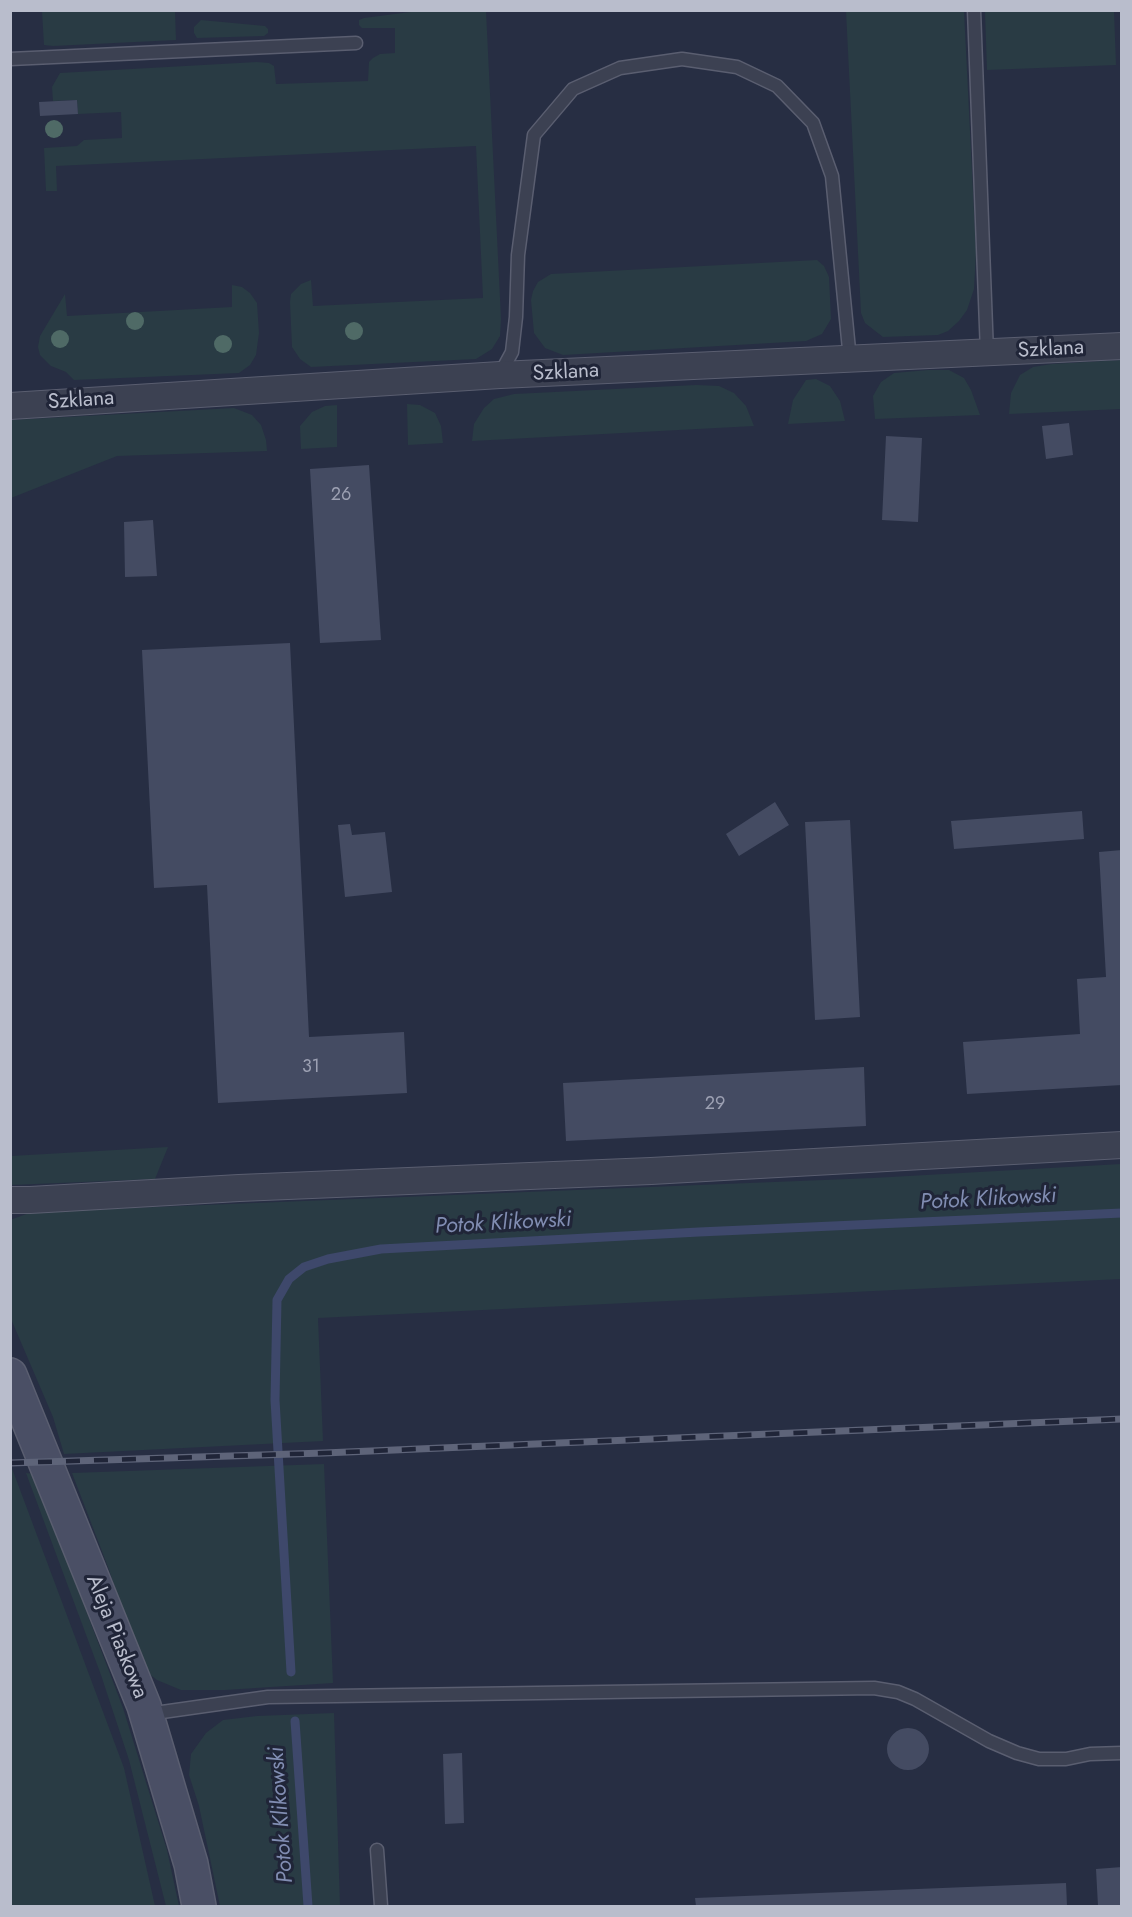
<!DOCTYPE html>
<html>
<head>
<meta charset="utf-8">
<style>
  body { margin:0 }
  #map { position:relative; width:1132px; height:1917px; overflow:hidden; background:#272e43; font-family:Jost,sans-serif }
  canvas { display:block }
  .frame { position:absolute; inset:0; border:12px solid #b9bdcc; pointer-events:none }
</style>
</head>
<body>
<div id="map">
<canvas width="1132" height="1917"></canvas>
<div class="frame"></div>
</div>
<script>
const ctx = document.querySelector('canvas').getContext('2d');
ctx.lineJoin = 'round';
function paint(path, color) {
  ctx.fillStyle = color;
  ctx.fill(path, 'evenodd');
}
function shape(rows) {
  const path = new Path2D();
  for (const r of rows) {
    if (r.length === 3) {
      path.moveTo(r[0] + r[2], r[1]);
      path.arc(r[0], r[1], r[2], 0, 2 * Math.PI);
      continue;
    }
    path.moveTo(r[0], r[1]);
    for (let i = 2; i < r.length; i += 2) path.lineTo(r[i], r[i + 1]);
  }
  return path;
}
function stroke(path, color, width, dash) {
  ctx.strokeStyle = color;
  ctx.lineWidth = width;
  ctx.lineCap = dash ? 'butt' : 'round';
  ctx.setLineDash(dash || []);
  ctx.stroke(path);
}
function write(font, color, halo, rows, align = 'center') {
  ctx.font = font + ' Jost,sans-serif';
  ctx.lineWidth = 6;
  ctx.setLineDash([]);
  ctx.textBaseline = 'middle';
  ctx.strokeStyle = halo;
  ctx.fillStyle = color;
  for (const [text, x, y, turn = 0] of rows) {
    ctx.save();
    ctx.translate(x, y);
    ctx.rotate((+turn || 0) * Math.PI / 180);
    ctx.textAlign = isNaN(turn) ? turn : align;
    if (halo) ctx.strokeText(text, 0, 0);
    ctx.fillText(text, 0, 0);
    ctx.restore();
  }
}
paint(shape([
  [42,11,175,11,176,40,53,46,44,45],
  [418,11,486,11,501,319,500,336,492,349,476,359,311,367,300,359,292,347,290,302,291,294,301,284,311,280,313,306,483,298,476,146,56,166,57,191,46,191,44,148,77,146,84,140,122,138,121,112,78,114,77,100,53,101,52,87,60,73,257,62,269,63,274,66,276,84,368,81,369,62,373,58,380,54,395,53,395,28,362,28,359,25,359,20,364,18],
  [846,11,964,11,976,252,974,289,967,310,959,321,948,331,938,335,883,337,865,323,861,313],
  [985,11,1114,11,1116,65,987,70],
  [201,20,265,26,268,29,268,33,264,36,197,38,194,33,194,27],
  [817,260,824,266,829,277,831,319,822,334,806,341,563,355,545,348,534,333,531,300,533,291,538,282,551,274],
  [232,285,242,287,250,293,257,303,259,333,256,355,250,365,239,373,74,380,66,372,51,366,40,355,38,347,40,336,65,294,67,316,232,307],
  [1121,360,1121,409,1009,414,1011,393,1020,375,1033,367,1052,364],
  [928,370,949,370,964,378,971,390,980,415,875,419,873,396,881,382,894,373],
  [816,379,830,386,840,401,845,421,788,424,793,400,806,380],
  [696,385,719,386,734,393,746,406,754,426,472,441,474,424,484,408,494,399,514,394],
  [407,404,420,405,435,413,441,426,443,443,408,445],
  [337,405,337,447,301,449,300,426,312,412,325,406],
  [234,408,252,415,261,425,266,440,267,451,117,456,11,498,11,420],
  [168,1147,155,1179,11,1185,11,1156],
  [1121,1164,1121,1279,318,1318,323,1441,64,1454,53,1417,11,1319,10,1220,32,1212,873,1178],
  [10,1463,124,1768,155,1906,11,1906],
  [324,1464,333,1683,225,1690,181,1690,157,1680,143,1669,108,1567,72,1473],
  [26,1473,34,1474,123,1708,167,1850,179,1906,166,1906,129,1760,101,1675],
  [334,1713,340,1906,220,1906,199,1806,189,1775,191,1754,206,1733,223,1720,257,1716]
]), '#293b44');
stroke(shape([
  [291,1672,275,1400,277,1300,289,1279,304,1267,328,1259,381,1249,699,1232,1122,1213],
  [295,1721,308,1906]
]), '#3e486b', 9);
paint(shape([
  [77,100,78,114,40,116,39,102],
  [1069,423,1073,455,1046,459,1042,426],
  [886,436,922,438,918,522,882,520],
  [369,465,381,640,320,643,310,469],
  [153,520,157,576,125,577,124,522],
  [290,643,309,1037,404,1032,407,1093,218,1103,207,885,154,888,142,650],
  [775,802,789,825,739,856,726,834],
  [1082,811,1084,839,954,849,951,821],
  [850,820,860,1017,815,1020,805,822],
  [350,824,352,835,385,832,392,892,345,897,338,825],
  [1122,850,1122,1085,967,1094,963,1042,1080,1034,1077,979,1106,977,1099,852],
  [864,1067,866,1126,566,1141,563,1083],
  [908,1749,21],
  [462,1753,464,1823,445,1824,443,1754],
  [1122,1867,1122,1906,1098,1906,1096,1869],
  [1066,1883,1067,1906,696,1906,695,1898]
]), '#444b62');
const lane = shape([
  [974,10,987,353],
  [10,59,356,43],
  [500,374,512,352,516,317,518,255,534,135,573,89,620,68,682,59,737,67,777,86,813,123,832,176,850,360],
  [148,1714,268,1697,874,1688,898,1692,915,1699,989,1741,1017,1753,1039,1759,1066,1759,1090,1754,1122,1753],
  [377,1850,381,1906]
]);
const street = shape([
  [10,406,500,375,1122,346],
  [10,1200,30,1200,239,1188,651,1171,1122,1145]
]);
const secondary = shape([
  [10,1375,144,1706,191,1864,199,1906]
]);
stroke(lane, '#5a5e70', 15);
stroke(street, '#5a5e70', 28);
stroke(secondary, '#5a5e70', 36);
stroke(lane, '#3c4152', 12);
stroke(street, '#3c4152', 26);
stroke(secondary, '#4a4f65', 33);
const rail = shape([
  [10,1463,324,1453,1122,1419]
]);
stroke(rail, '#5e6479', 7);
stroke(rail, '#202538', 4.5, [14]);
ctx.fillStyle = '#4f6a66';
for (const [x, y] of [
  [54,129],
  [135,321],
  [354,331],
  [60,339],
  [223,344]
]) {
  ctx.beginPath();
  ctx.arc(x, y, 9, 0, 2 * Math.PI);
  ctx.fill();
}
write('18px', '#9ca0b2', null, [
  ["26",341,496],
  ["31",311,1068],
  ["29",715,1105]
]);
write('21px', '#b9bdcc', '#202538', [
  ["Szklana",1051,350,-3],
  ["Szklana",566,373,-3],
  ["Szklana",81,401,-4],
  ["Aleja Piaskowa",116,1637,68]
]);
write('italic 22px', '#818db2', '#202538', [
  ["Potok Klikowski",988,1200,-3],
  ["Potok Klikowski",503,1224,-3],
  ["Potok Klikowski",282,1815,-94]
]);
</script>
</body>
</html>
